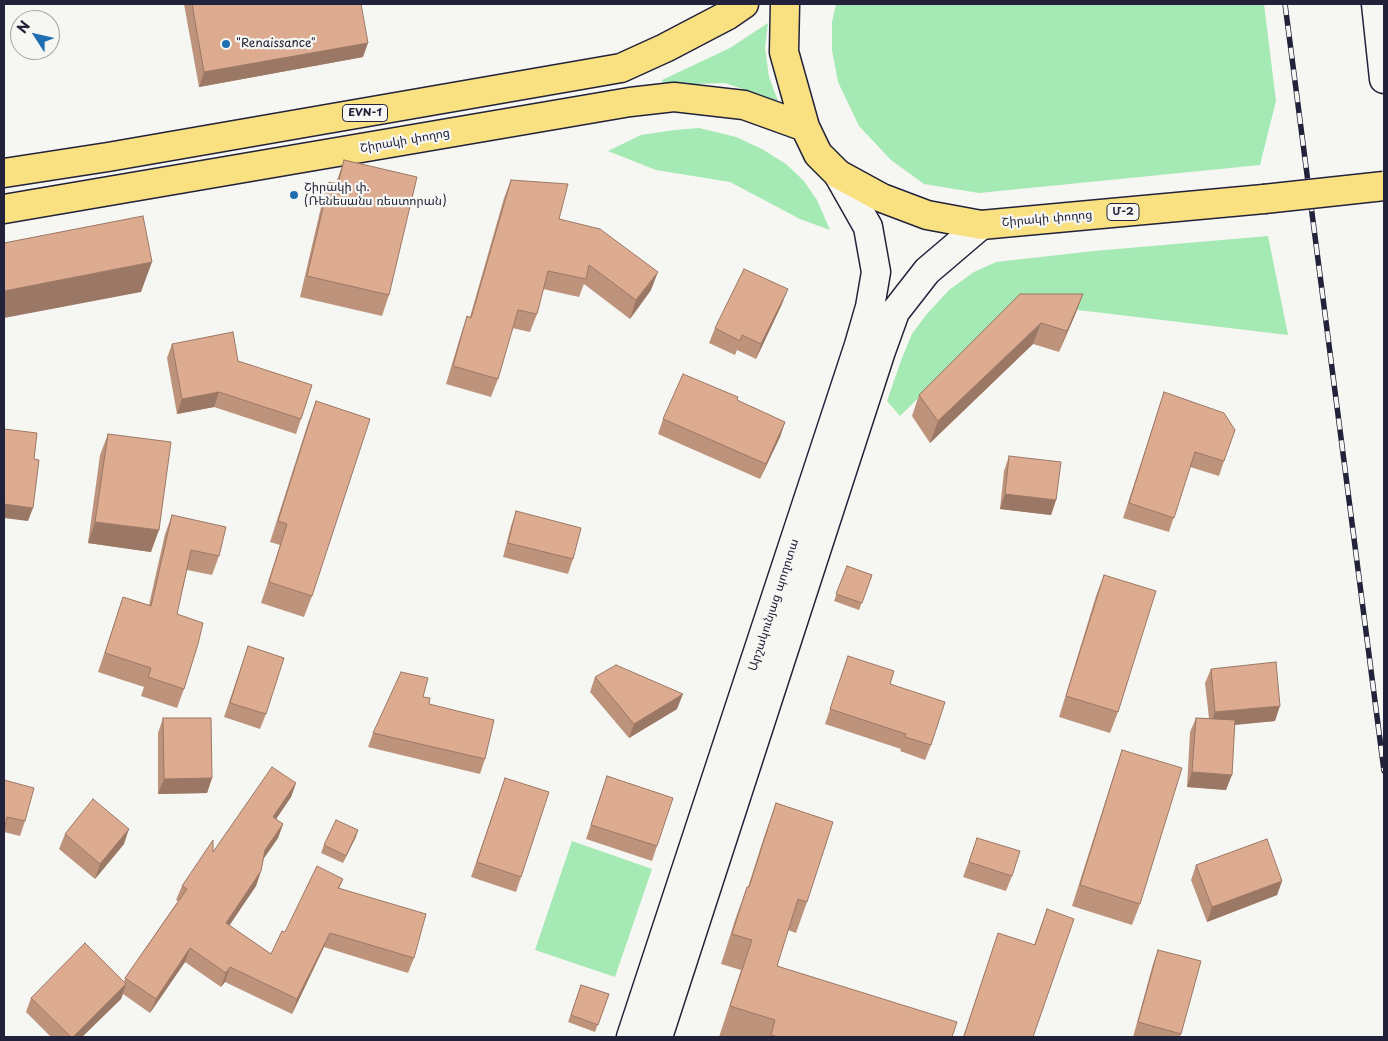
<!DOCTYPE html>
<html>
<head>
<meta charset="utf-8">
<style>
  body { margin:0 }
  #map { position:relative; width:1388px; height:1041px; overflow:hidden; background:#f6f6f2; font-family:"Playpen Sans",sans-serif }
  canvas { display:block }
  .frame { position:absolute; inset:0; border:5px solid #22223b; pointer-events:none }
  .north { position:absolute; left:10px; top:10px; width:50px; height:50px; box-sizing:border-box; background:#f6f6f2; border:1px solid #a1a1a9; border-radius:50%; rotate:305deg; font-size:14px; font-weight:700; line-height:20px; text-align:center; color:#22223b }
  .north::after { content:''; display:block; margin:auto; width:18px; height:22px; background:#1f6fb2; clip-path:polygon(50% 0,100% 100%,50% 72%,0 100%) }
</style>
</head>
<body>
<div id="map">
<canvas width="1388" height="1041"></canvas>
<div class="frame"></div>
<div class="north">N</div>
</div>
<script>
const ctx = document.querySelector('canvas').getContext('2d');
ctx.lineJoin = 'round';
function paint(path, color) {
  ctx.fillStyle = color;
  ctx.fill(path, 'evenodd');
}
function shape(rows) {
  const path = new Path2D();
  for (const r of rows) {
    path.moveTo(r[0], r[1]);
    for (let i = 2; i < r.length; i += 2) path.lineTo(r[i], r[i + 1]);
  }
  return path;
}
function stroke(path, color, width, dash) {
  ctx.strokeStyle = color;
  ctx.lineWidth = width;
  ctx.lineCap = dash ? 'butt' : 'round';
  ctx.setLineDash(dash || []);
  ctx.stroke(path);
}
function write(font, color, halo, rows, align = 'center') {
  ctx.font = font + ' "Playpen Sans","Noto Sans Armenian",sans-serif';
  ctx.lineWidth = 4.5;
  ctx.setLineDash([]);
  ctx.textBaseline = 'middle';
  ctx.strokeStyle = halo;
  ctx.fillStyle = color;
  for (const [text, x, y, turn = 0] of rows) {
    ctx.save();
    ctx.translate(x, y);
    ctx.rotate((+turn || 0) * Math.PI / 180);
    ctx.textAlign = isNaN(turn) ? turn : align;
    if (halo) ctx.strokeText(text, 0, 0);
    ctx.fillText(text, 0, 0);
    ctx.restore();
  }
}
paint(shape([
  [836,4,1264,4,1276,101,1260,165,979,193,924,184,891,160,859,126,838,82,832,50,832,22],
  [768,23,765,48,769,77,778,101,725,83,664,85,662,80,730,48],
  [699,128,736,137,762,149,786,164,804,181,817,200,830,230,800,219,730,182,656,170,608,151,641,135,675,130],
  [1268,236,1288,335,1078,310,1010,308,900,416,887,401,902,358,912,334,926,315,949,290,974,272,996,262,1094,251],
  [572,841,652,869,615,977,535,950]
]), '#a5e9b4');
const tertiary = shape([
  [631,1037,859,345,870,307,876,272,868,227,838,174],
  [658,1037,881,351,895,312,927,271,981,225]
]);
const secondary = shape([
  [1376,4,1384,79]
]);
const trunk = shape([
  [785,4,784,52,805,127,818,154,838,174,882,198,927,215,981,225,1264,199],
  [4,173,108,157,621,68,665,48,728,15,744,4],
  [4,209,630,102,674,97,744,105,805,127]
]);
stroke(tertiary, '#22223b', 31);
stroke(secondary, '#22223b', 31);
stroke(trunk, '#22223b', 31);
stroke(tertiary, '#f6f6f2', 28);
stroke(secondary, '#f6f6f2', 28);
stroke(trunk, '#f9e181', 28);
const rail = shape([
  [1285,4,1384,771]
]);
stroke(rail, '#22223b', 5.5);
stroke(rail, '#f6f6f2', 4, [11]);
const trunkBridge = shape([
  [1264,199,1384,186]
]);
stroke(trunkBridge, '#22223b', 31, []);
stroke(trunkBridge, '#f9e181', 28);
paint(shape([
  [184,4,361,4,363,57,199,87],
  [344,160,389,295,382,316,300,297,322,203,329,182,336,183],
  [511,180,559,219,651,290,630,319,584,284,579,297,543,289,537,314,530,332,512,328,498,379,491,397,446,384,461,334,467,316,470,317,504,198],
  [1083,294,1075,315,1059,352,1033,344,930,443,912,416,919,395],
  [782,304,756,359,737,350,735,355,709,343,715,328],
  [172,344,238,361,301,419,296,434,214,407,177,414,167,358],
  [1164,392,1224,461,1219,476,1190,467,1169,532,1123,518],
  [316,401,312,596,304,617,261,603,280,545,270,542,308,423],
  [663,419,785,422,780,437,760,479,658,434],
  [108,434,151,552,88,543,100,455],
  [1009,456,1056,500,1051,515,1000,509,1004,471],
  [516,511,573,559,568,574,503,557,511,526],
  [172,515,219,556,212,575,187,570,177,614,184,689,177,708,141,696,144,687,98,672,123,597,149,605,165,534],
  [847,566,872,575,859,610,834,601],
  [1104,575,1118,712,1110,733,1059,717,1096,596],
  [248,646,266,714,260,729,224,717],
  [848,656,890,684,931,745,925,760,900,751,901,749,825,724],
  [1211,669,1275,721,1235,725,1226,790,1187,787,1190,732,1196,718,1209,718,1205,683],
  [595,677,677,709,629,738,590,692],
  [423,697,429,704,485,759,480,774,368,747,373,733],
  [163,718,212,778,207,793,158,794,158,733],
  [1122,750,1140,904,1132,925,1072,906,1115,771],
  [607,776,657,846,652,861,586,839],
  [505,778,521,877,516,892,471,877],
  [4,780,25,821,20,836,4,832],
  [296,783,291,797,276,819,283,824,278,838,263,859,261,871,256,886,229,925,271,954,285,932,343,879,339,889,414,958,408,973,324,947,292,1014,225,982,221,987,185,962,150,1013,123,994,121,999,82,1037,51,1037,26,1012,31,998,124,982,125,978,178,901,176,900,182,886,213,852],
  [776,803,807,902,796,933,788,930,777,966,952,1037,719,1037,741,970,721,964,736,917,747,887,748,887,765,834],
  [358,830,343,863,321,853,324,845],
  [65,834,124,844,95,879,59,849],
  [977,838,1012,876,1006,891,963,877],
  [1196,865,1282,881,1277,895,1207,922,1191,880],
  [1047,909,1033,1037,963,1037,998,933,1034,945],
  [1158,950,1181,1034,1180,1037,1133,1037,1153,964],
  [581,985,609,994,595,1032,568,1022]
]), '#be937c');
paint(shape([
  [368,43,363,57,199,87,204,72],
  [152,262,141,292,4,318,4,291],
  [658,272,651,290,630,319,636,300],
  [788,289,782,304,756,359,761,344],
  [1083,294,1075,315,1059,352,1067,331],
  [1041,323,1033,344,930,443,938,421],
  [219,392,214,407,177,414,182,399],
  [785,422,780,437,760,479,766,464],
  [1005,494,1056,500,1051,515,1000,509],
  [4,504,33,508,28,521,4,518],
  [95,522,159,530,151,552,88,543],
  [683,694,677,709,629,738,634,724],
  [1280,706,1275,721,1210,727,1215,712],
  [1192,772,1232,775,1226,790,1187,787],
  [212,778,207,793,158,794,164,779],
  [296,783,291,797,268,831,273,817],
  [283,824,278,838,260,864,265,850],
  [129,829,124,844,95,879,100,864],
  [358,830,356,837,343,863,346,856],
  [261,871,256,886,221,938,226,923],
  [1282,881,1277,895,1207,922,1212,907],
  [330,933,324,947,292,1014,297,999],
  [190,948,185,962,150,1013,156,999],
  [230,967,225,982,221,987,226,973],
  [126,984,121,999,82,1037,73,1037]
]), '#9b7865');
const building = shape([
  [192,4,361,4,368,43,204,72,192,4],
  [344,160,417,177,389,295,307,276,329,182,338,184,344,160],
  [511,180,568,184,559,219,600,229,658,272,636,300,589,265,586,279,548,271,537,314,518,310,498,379,453,366,467,316,471,318,511,180],
  [143,216,152,262,4,291,4,243,143,216],
  [744,269,788,289,761,344,742,335,740,341,715,328,744,269],
  [1020,294,1083,294,1067,331,1041,323,938,421,919,395,1020,294],
  [233,332,238,361,312,385,301,419,219,392,182,399,172,344,233,332],
  [683,374,738,397,737,400,785,422,766,464,663,419,683,374],
  [1164,392,1224,413,1235,430,1224,461,1195,452,1174,518,1129,503,1164,392],
  [316,401,370,419,312,596,269,582,287,524,278,521,316,401],
  [4,429,37,433,34,459,39,460,33,508,4,504,4,429],
  [108,434,171,442,159,530,95,522,108,434],
  [1009,456,1061,462,1056,500,1005,494,1009,456],
  [516,511,581,528,573,559,508,543,516,511],
  [172,515,226,527,219,556,191,550,177,614,203,623,198,644,184,689,148,677,151,668,105,653,123,597,151,606,172,515],
  [847,566,872,575,862,603,836,594,847,566],
  [1104,575,1156,591,1118,712,1066,696,1104,575],
  [248,646,284,658,266,714,230,703,248,646],
  [848,656,894,671,890,684,945,702,931,745,905,737,906,734,830,709,848,656],
  [1276,662,1280,706,1215,712,1211,669,1276,662],
  [616,665,683,694,634,724,595,677,616,665],
  [401,672,428,678,423,697,430,698,429,704,494,720,485,759,373,733,401,672],
  [163,718,211,718,212,778,164,779,163,718],
  [1196,718,1235,720,1232,775,1192,772,1196,718],
  [1122,750,1182,768,1140,904,1080,885,1122,750],
  [272,767,296,783,273,817,283,824,265,850,261,871,226,923,271,954,282,931,285,932,317,866,343,879,338,888,426,914,414,958,330,933,297,999,230,967,226,973,190,948,156,999,125,978,187,889,182,886,213,840,213,852,272,767],
  [607,776,673,798,657,846,591,825,607,776],
  [505,778,549,792,521,877,477,862,505,778],
  [4,780,34,788,25,821,7,817,4,831,4,780],
  [93,799,129,829,100,864,65,834,93,799],
  [776,803,833,822,807,902,798,899,777,966,957,1022,952,1037,778,1037,771,1035,775,1020,730,1006,752,940,732,934,747,887,749,887,776,803],
  [336,820,358,830,346,856,324,845,336,820],
  [977,838,1020,851,1012,876,969,862,977,838],
  [1267,839,1282,881,1212,907,1196,865,1267,839],
  [1047,909,1074,919,1033,1037,968,1037,964,1036,998,933,1035,945,1047,909],
  [85,943,126,984,73,1037,71,1037,31,998,85,943],
  [1158,950,1201,961,1181,1034,1138,1022,1158,950],
  [581,985,609,994,598,1025,571,1015,581,985]
]);
paint(building, '#ddab90');
stroke(building, '#9b7865', 1);
for (const [x, y, r, color] of [
  [226,44,5,"#1f6fb2"],
  [294,195,5,"#1f6fb2"]
]) {
  const dot = new Path2D();
  dot.arc(x, y, r, 0, 2 * Math.PI);
  ctx.fillStyle = color;
  ctx.fill(dot);
  stroke(dot, '#f6f6f2', 2);
}
for (const [x, y, w] of [
  [365,113,45],
  [1123,212,32]
]) {
  const box = new Path2D();
  box.roundRect(x - w / 2, y - 8.5, w, 17, 4);
  ctx.fillStyle = '#f6f6f2';
  ctx.fill(box);
  stroke(box, '#22223b', 1);
}
write('bold 11px', '#22223b', null, [
  ["EVN-1",365,113],
  ["Մ-2",1123,212]
]);
write('12px', '#22223b', '#f6f6f2', [
  ["\"Renaissance\"",236,44],
  ["Շիրակի փ.",304,188],
  ["(Ռենեսանս ռեստորան)",304,202]
], 'left');
write('12px', '#22223b', '#f6f6f2', [
  ["Շիրակի փողոց",405,141,-10],
  ["Շիրակի փողոց",1047,219,-5],
  ["Արշակունյաց պողոտա",774,605,-72]
]);
</script>
</body>
</html>
